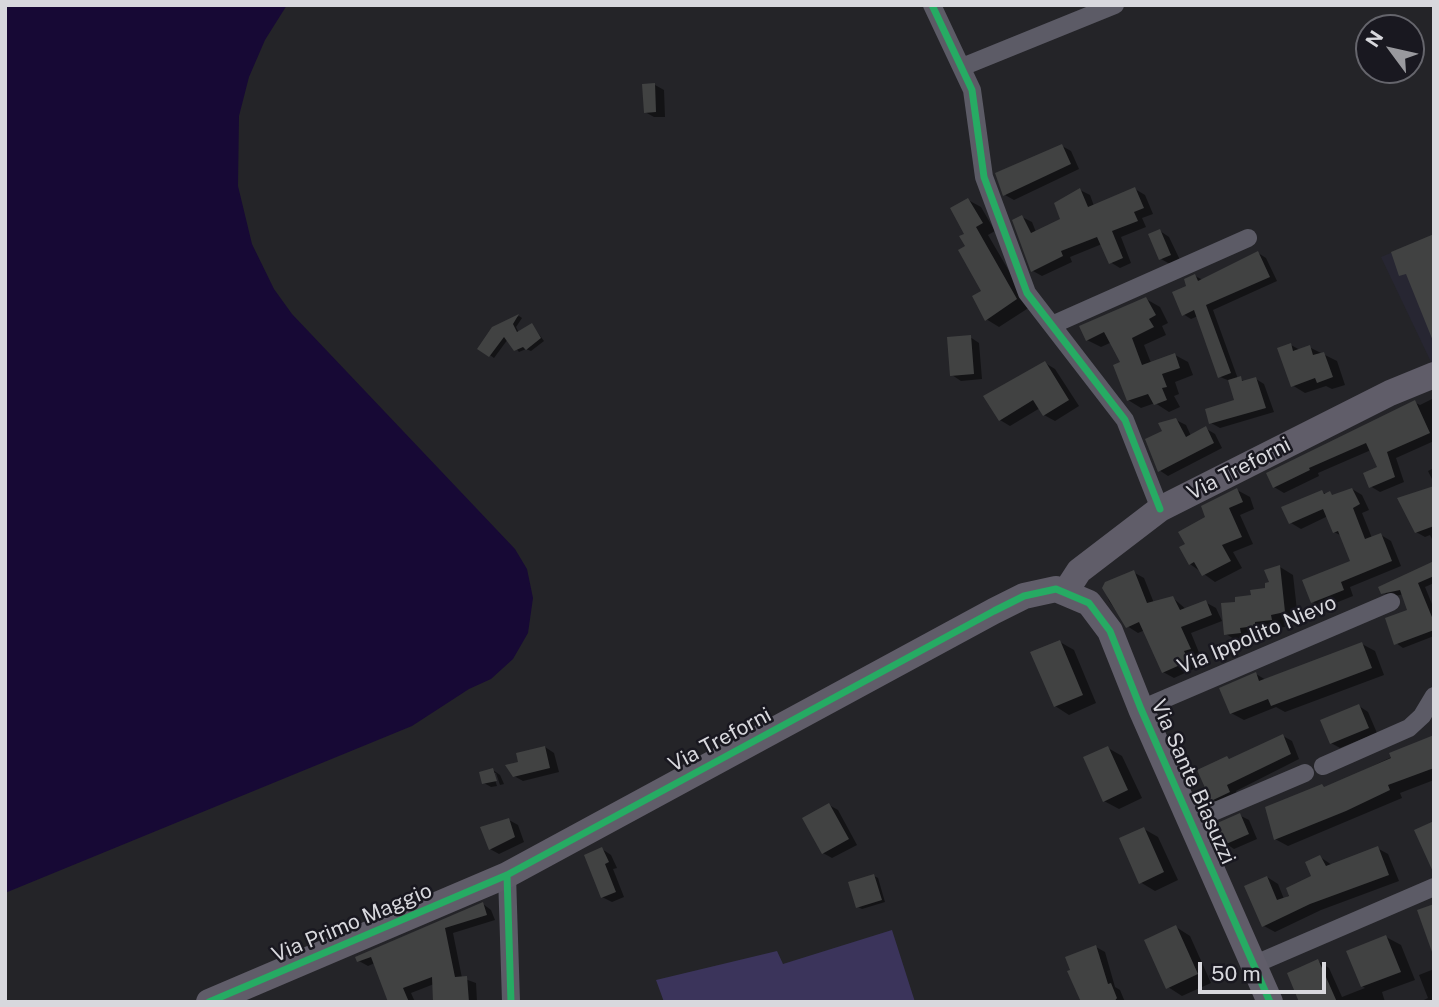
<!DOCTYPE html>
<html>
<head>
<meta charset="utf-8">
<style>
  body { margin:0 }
  #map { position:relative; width:1439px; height:1007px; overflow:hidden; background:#242428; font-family:"Public Sans",sans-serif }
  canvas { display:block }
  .frame { position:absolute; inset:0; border:7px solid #d8d8dd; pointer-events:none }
  .north { position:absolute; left:1355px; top:14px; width:70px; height:70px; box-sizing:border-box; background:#191820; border:2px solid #65656c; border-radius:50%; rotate:303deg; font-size:19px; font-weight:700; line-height:28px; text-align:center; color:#d8d8dd }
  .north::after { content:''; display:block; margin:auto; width:24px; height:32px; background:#99999e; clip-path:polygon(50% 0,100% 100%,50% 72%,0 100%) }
  .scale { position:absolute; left:1198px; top:962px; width:128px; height:32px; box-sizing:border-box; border:4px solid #d8d8dd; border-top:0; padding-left:9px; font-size:21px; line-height:24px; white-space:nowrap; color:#d8d8dd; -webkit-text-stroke:5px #191820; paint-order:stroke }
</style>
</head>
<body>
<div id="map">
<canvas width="1439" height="1007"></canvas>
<div class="frame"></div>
<div class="north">N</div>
<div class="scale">50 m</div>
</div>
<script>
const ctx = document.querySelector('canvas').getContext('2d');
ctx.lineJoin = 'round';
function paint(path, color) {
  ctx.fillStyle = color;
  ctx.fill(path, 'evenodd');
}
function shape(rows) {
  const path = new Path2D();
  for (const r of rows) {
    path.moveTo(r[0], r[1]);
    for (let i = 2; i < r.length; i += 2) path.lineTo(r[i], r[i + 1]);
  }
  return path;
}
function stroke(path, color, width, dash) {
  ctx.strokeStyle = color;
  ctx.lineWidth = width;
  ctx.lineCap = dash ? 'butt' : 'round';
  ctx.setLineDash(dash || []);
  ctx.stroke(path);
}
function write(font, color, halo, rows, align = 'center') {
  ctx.font = font + ' "Public Sans",sans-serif';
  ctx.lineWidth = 5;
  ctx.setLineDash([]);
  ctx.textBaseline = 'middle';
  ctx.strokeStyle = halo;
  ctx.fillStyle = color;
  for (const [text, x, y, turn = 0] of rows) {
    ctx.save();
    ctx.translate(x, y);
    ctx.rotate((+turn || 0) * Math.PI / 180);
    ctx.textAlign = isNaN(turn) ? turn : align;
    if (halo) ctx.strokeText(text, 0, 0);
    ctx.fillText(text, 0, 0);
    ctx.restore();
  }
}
paint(shape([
  [1434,235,1434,364,1432,364,1381,257]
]), '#272632');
paint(shape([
  [892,930,915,1002,664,1002,656,980,777,951,783,964]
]), '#3b345b');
paint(shape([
  [5,5,287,5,265,40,249,77,239,116,238,186,252,244,274,289,292,314,515,549,527,569,533,598,528,633,513,659,491,679,469,689,412,726,5,893]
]), '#170935');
paint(shape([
  [655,85,664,90,665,117,654,117,645,112],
  [1062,146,1071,151,1079,169,1014,200,1005,195],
  [1135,189,1145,195,1153,214,1142,218,1146,227,1121,237,1131,263,1120,268,1110,262,1102,244,1070,257,1072,262,1042,276,1033,271,1022,217,1032,222,1036,232,1062,220,1080,190,1090,195,1094,206],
  [968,200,981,207,995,231,988,235,1030,307,999,327,986,319,984,292,967,247],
  [1160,231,1169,237,1180,260,1170,264,1161,259],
  [1258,253,1266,258,1277,281,1213,310,1238,379,1247,382,1256,379,1264,384,1274,412,1220,428,1211,423,1237,402,1230,381,1220,377,1198,316,1191,319,1183,314,1188,287,1195,276,1203,280],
  [1146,299,1160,307,1168,323,1162,326,1166,335,1144,345,1151,363,1175,355,1188,362,1193,375,1175,382,1179,394,1174,396,1180,407,1169,412,1155,403,1141,408,1128,400,1122,363,1112,342,1101,347,1087,340],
  [519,316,522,318,516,327,519,333,532,325,544,341,531,351,526,349,519,352,508,339,494,358,480,348,493,328],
  [970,337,979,343,982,379,961,381,952,375],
  [1291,345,1300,350,1309,347,1337,361,1345,385,1332,389,1326,386,1305,393,1292,385],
  [1045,363,1055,369,1079,406,1055,421,1044,415,1040,408,1010,426,1000,420],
  [1434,398,1434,441,1396,458,1404,482,1380,492,1370,486,1379,468,1371,450,1318,473,1319,476,1284,493,1274,487,1414,402,1420,405],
  [1176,420,1186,425,1191,436,1205,428,1215,434,1222,448,1168,476,1159,470,1164,431],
  [1434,468,1434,483,1428,471],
  [1434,487,1434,543,1430,535,1425,537,1416,532],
  [1352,489,1362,495,1369,510,1362,513,1372,538,1381,535,1391,541,1401,566,1350,587,1353,596,1323,608,1313,602,1352,562,1342,536,1334,532,1328,516,1301,529,1291,523,1321,492,1335,496],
  [1237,490,1250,497,1254,509,1240,515,1253,544,1233,552,1242,568,1215,582,1190,564,1187,544,1207,518],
  [1434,563,1434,583,1425,587,1434,609,1434,636,1403,648,1396,643,1409,611,1404,594,1391,597,1383,592],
  [1280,567,1293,575,1298,619,1284,622,1285,627,1268,629,1268,633,1253,635,1253,640,1239,642,1226,634,1237,603,1267,590],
  [1133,572,1144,578,1154,603,1173,598,1187,610,1205,602,1216,608,1222,621,1191,633,1200,655,1194,657,1198,667,1174,678,1163,672,1145,630,1138,633,1127,626,1109,601,1104,588],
  [1060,642,1074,650,1096,703,1069,715,1055,706],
  [1362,644,1375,651,1384,675,1285,712,1276,707,1244,720,1231,713,1256,674,1266,680],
  [1359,706,1368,712,1377,733,1340,748,1331,743],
  [1283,736,1292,741,1299,759,1236,791,1239,797,1222,805,1212,799,1227,758,1231,760],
  [1434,737,1434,780,1400,793,1402,798,1288,846,1275,839,1326,788],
  [545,747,554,753,559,772,523,781,514,776,520,763],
  [1108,748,1122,756,1142,798,1119,809,1104,801],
  [493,770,500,775,504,784,500,785,496,773,493,773,497,786,491,787,484,783],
  [829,805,838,810,857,845,832,858,823,853],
  [1239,815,1249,820,1257,839,1234,849,1225,843],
  [509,820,518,825,524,842,499,854,490,849],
  [1144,829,1158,837,1178,880,1155,891,1140,882],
  [1377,848,1388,854,1399,881,1321,910,1275,932,1264,926,1267,877,1278,884,1284,899,1313,877,1320,857,1332,865],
  [602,849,611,855,617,868,613,869,624,897,612,902,602,897],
  [874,876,878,878,885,902,862,909,858,907],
  [483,904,491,910,495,920,453,933,462,978,476,983,477,1002,435,1002,434,984,411,993,415,1002,389,1002,375,963,368,966,359,961],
  [1176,927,1190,936,1211,983,1182,996,1168,987],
  [1386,937,1401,945,1415,980,1382,992,1385,1002,1300,1002,1318,961,1329,968,1342,997,1365,988,1362,986],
  [1096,947,1105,952,1115,987,1120,990,1125,1002,1082,1002],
  [1434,969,1434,1002,1420,1002,1428,998,1419,975]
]), '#0007');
paint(shape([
  [655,83,656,112,644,113,642,84],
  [1062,144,1071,164,1003,196,995,173],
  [1135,187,1144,208,1134,212,1138,221,1112,231,1123,258,1109,264,1097,237,1061,251,1063,256,1031,272,1012,220,1022,215,1031,233,1060,219,1054,203,1080,188,1088,207],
  [968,198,983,223,976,227,1017,299,985,321,972,296,981,291,958,250,965,246,959,236,964,234,950,208],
  [1160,229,1171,255,1159,260,1148,234],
  [1434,234,1434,340,1433,341,1406,274,1399,276,1391,252],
  [1258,251,1270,277,1206,305,1231,373,1218,378,1194,310,1182,316,1172,292,1186,286,1184,279,1195,274,1198,281],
  [1146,297,1156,315,1149,319,1154,327,1132,338,1142,365,1175,353,1180,368,1162,374,1167,387,1162,388,1167,400,1154,405,1148,394,1127,401,1113,365,1120,362,1104,332,1086,341,1079,326],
  [519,314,513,324,517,332,532,323,541,338,526,350,523,347,514,351,504,337,489,357,477,349,492,327],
  [971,335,974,374,950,376,947,337],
  [1291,343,1293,351,1310,345,1313,355,1324,352,1333,377,1317,383,1315,378,1291,387,1277,348],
  [1045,361,1069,400,1043,416,1033,400,999,421,983,396],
  [1241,376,1242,381,1256,377,1266,408,1209,424,1205,409,1234,400,1228,380],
  [1415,400,1430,433,1387,452,1395,477,1369,488,1363,473,1377,467,1366,443,1309,468,1310,470,1273,488,1266,473],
  [1176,418,1186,437,1206,426,1214,443,1158,472,1145,439,1162,431,1158,423],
  [1434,486,1434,526,1415,533,1397,498],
  [1237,488,1243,502,1229,508,1242,537,1222,545,1231,561,1202,576,1194,562,1189,565,1179,547,1185,544,1178,532,1205,517,1201,506],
  [1352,488,1360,504,1353,508,1365,539,1381,533,1392,561,1341,582,1344,590,1311,603,1302,580,1350,561,1338,531,1333,533,1323,509,1289,524,1281,507,1322,490,1324,494,1330,491,1332,495],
  [1434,561,1434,576,1418,583,1434,622,1434,630,1394,645,1385,618,1407,610,1400,590,1381,594,1378,587],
  [1280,565,1285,612,1271,615,1272,620,1255,622,1255,626,1240,628,1241,633,1224,635,1221,603,1235,602,1235,597,1251,595,1250,590,1265,588,1265,583,1269,582,1264,570],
  [1134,570,1147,603,1173,596,1180,610,1206,600,1212,615,1181,627,1191,649,1184,651,1189,661,1162,673,1139,622,1126,628,1102,588,1105,582],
  [1060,640,1083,695,1054,707,1030,652],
  [1362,642,1372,668,1271,706,1268,699,1230,714,1219,688,1256,672,1259,681],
  [1359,704,1369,728,1330,744,1320,720],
  [1283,734,1291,754,1227,785,1230,792,1211,801,1197,770,1227,756,1229,759],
  [1434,735,1434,768,1388,785,1390,790,1346,811,1274,840,1265,807,1322,784,1324,787,1391,758,1389,753],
  [545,746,550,768,513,777,505,765,518,762,516,753],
  [1108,746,1128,790,1103,802,1083,757],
  [493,768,497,781,482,784,479,772],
  [829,803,849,839,822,854,802,818],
  [1240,813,1249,834,1224,845,1215,824],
  [509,818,515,837,489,850,480,827],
  [1434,821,1434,874,1414,830],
  [1144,827,1164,872,1139,884,1119,838],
  [1378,846,1389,875,1310,904,1262,927,1244,886,1267,876,1277,900,1289,896,1286,888,1311,876,1305,862,1320,855,1326,866],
  [602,847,609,862,605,864,616,892,601,898,584,855],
  [874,874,882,900,856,908,848,882],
  [483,902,487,915,445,928,455,977,467,976,469,1002,433,1002,432,977,403,988,409,1002,388,1002,371,957,357,962,355,957],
  [1434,904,1434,952,1432,952,1417,910],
  [1176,925,1198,974,1166,989,1144,940],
  [1386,935,1401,972,1361,987,1346,951],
  [1096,945,1108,984,1111,983,1117,998,1114,1002,1081,1002,1067,971,1070,970,1065,957],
  [1318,959,1337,1002,1299,1002,1287,973]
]), '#414242');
stroke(shape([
  [932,5,972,90,984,177,1027,293,1125,420,1160,509],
  [962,67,1115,5],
  [1052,325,1248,238],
  [1141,709,1391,602],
  [1323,766,1409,728,1422,716,1434,696],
  [1192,821,1305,773],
  [507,875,511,1002],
  [1253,965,1434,887]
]), '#5c5b66', 18);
stroke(shape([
  [1066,591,1079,571,1160,509,1390,393,1434,375],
  [209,1002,507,875,994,611,1024,596,1056,589,1089,603,1110,631,1141,709,1270,1002]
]), '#605d69', 26);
stroke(shape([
  [932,5,972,90,984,177,1027,293,1125,420,1160,509],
  [507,875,511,1002],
  [209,1002,507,875,994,611,1024,596,1056,589,1089,603,1110,631,1141,709,1270,1002]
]), '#26ab63', 7);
write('21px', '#d8d8dd', '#191820', [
  ["Via Treforni",1239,469,-27],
  ["Via Ippolito Nievo",1257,635,-23],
  ["Via Treforni",720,740,-28],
  ["Via Sante Biasuzzi",1193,782,66],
  ["Via Primo Maggio",352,923,-23]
]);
</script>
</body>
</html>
